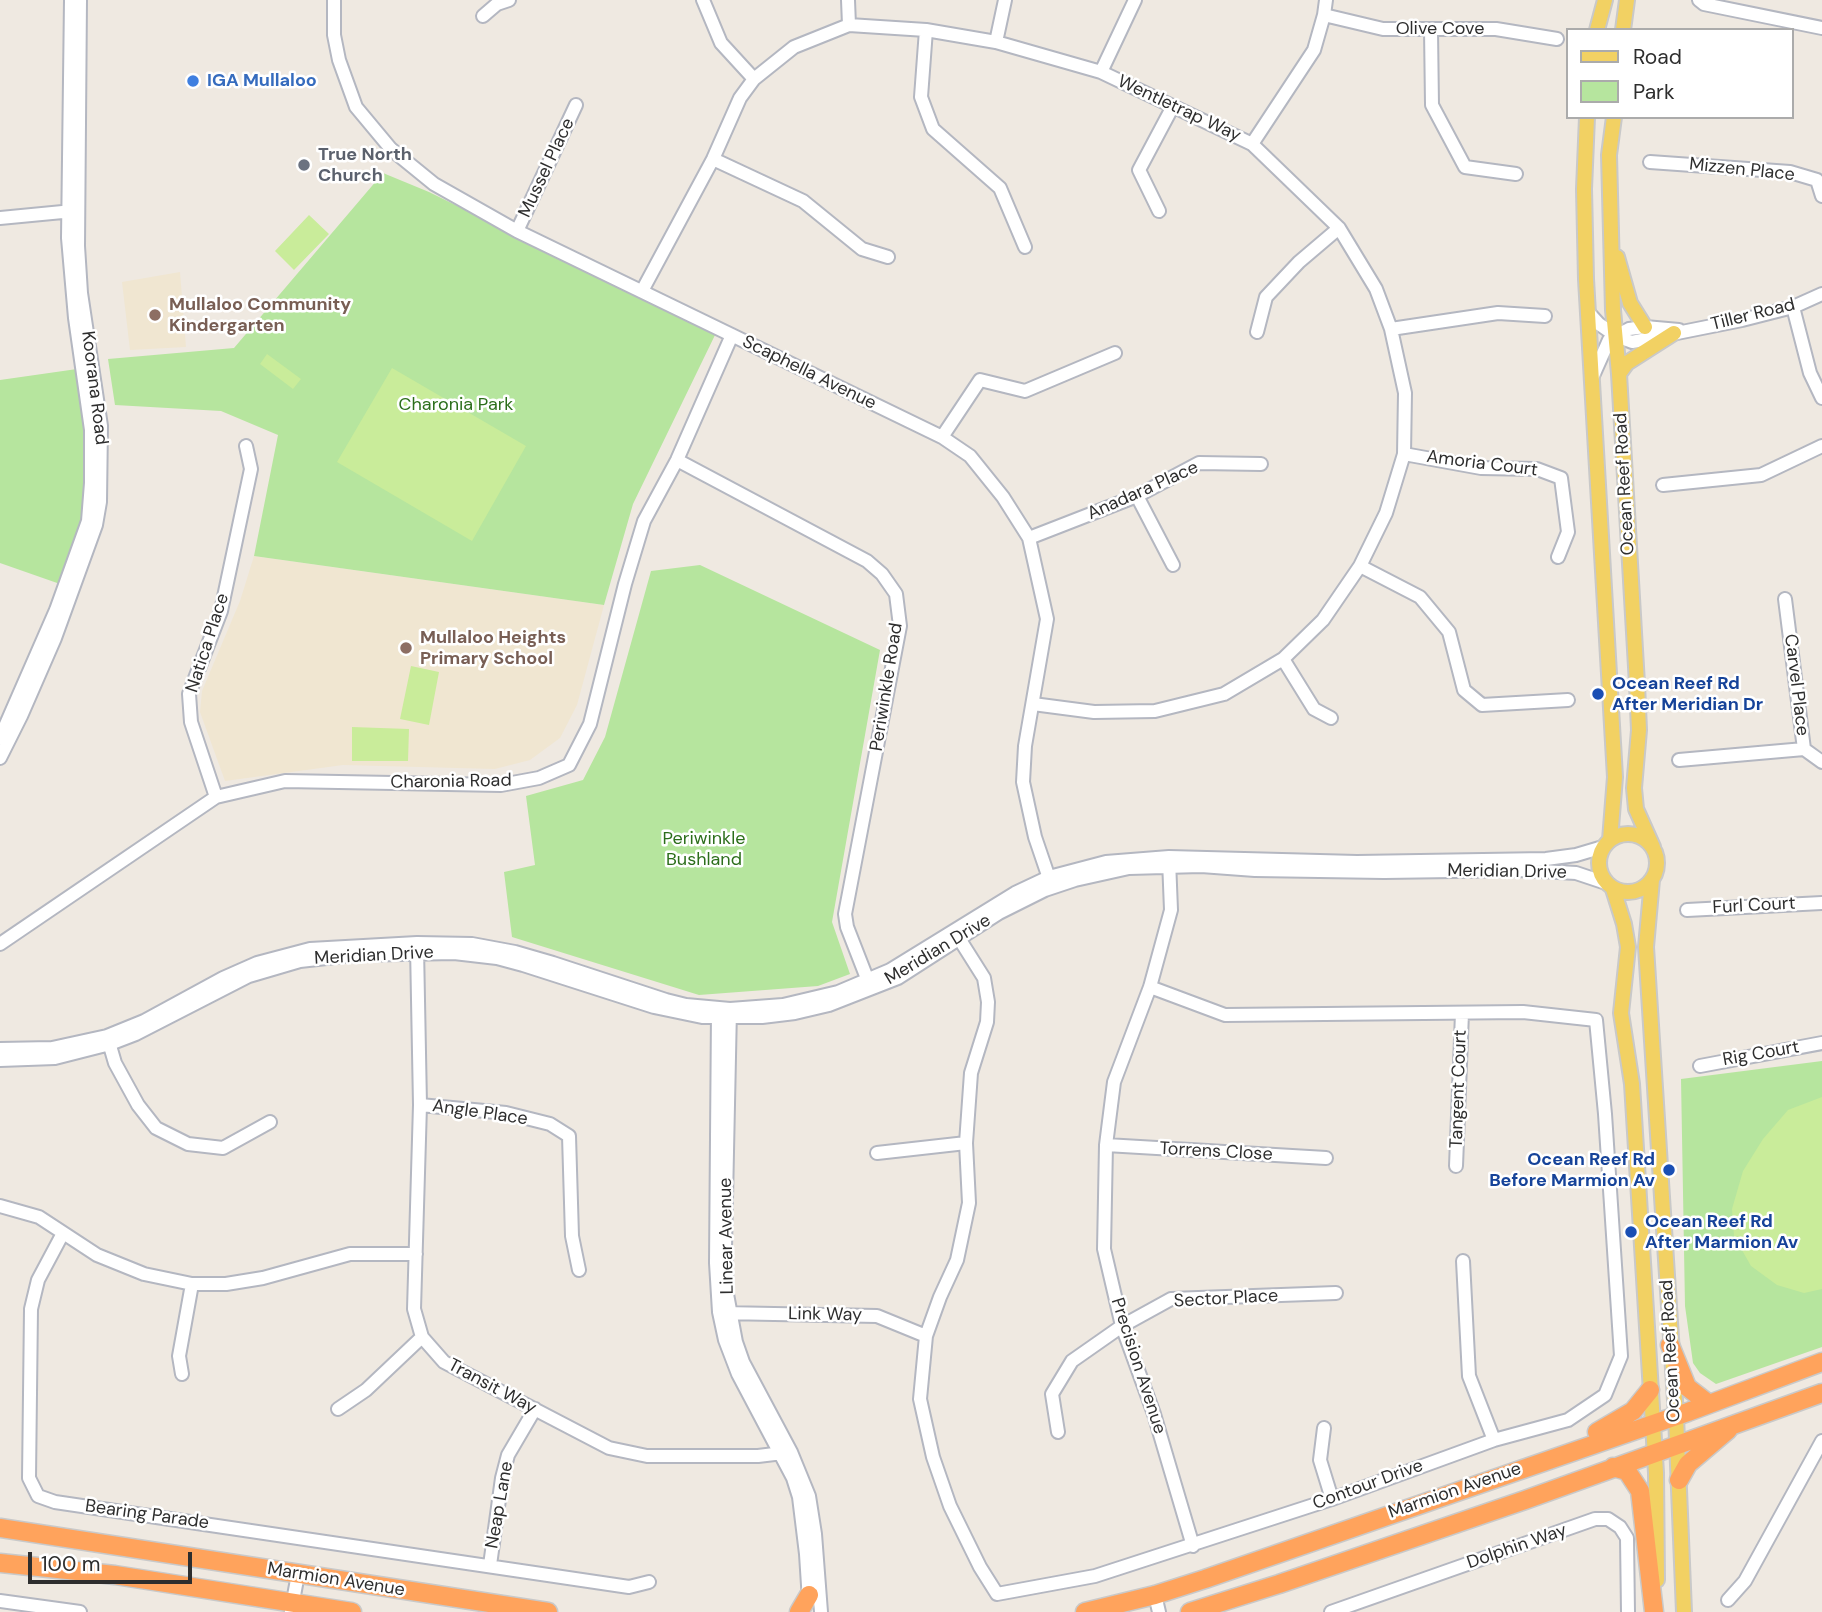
<!DOCTYPE html>
<html>
<head>
<meta charset="utf-8">
<style>
  body { margin:0 }
  #map { position:relative; width:1822px; height:1612px; overflow:hidden; background:#efe9e1; font-family:"DM Sans",sans-serif }
  canvas { display:block }
  .legend { position:absolute; left:1566px; top:28px; width:228px; height:91px; box-sizing:border-box; background:#fff; border:2px solid #ababab; margin:0; padding:9px 12px; list-style:none; font-size:21px; color:#2e2e2e }
  .legend li { display:flex; align-items:center; gap:14px; height:35px }
  .legend b { width:35px; border:2px solid #ababab }
  .scale { position:absolute; left:28px; top:1552px; width:164px; height:32px; box-sizing:border-box; border:4px solid #2e2e2e; border-top:0; padding-left:9px; font-size:21px; line-height:24px; white-space:nowrap; color:#2e2e2e; -webkit-text-stroke:5px #fff; paint-order:stroke }
</style>
</head>
<body>
<div id="map">
<canvas width="1822" height="1612"></canvas>
<ul class="legend">
<li><b style="height:9px;background:#f2d163"></b>Road</li>
<li><b style="height:19px;background:#b6e59e"></b>Park</li>
</ul>
<div class="scale">100 m</div>
</div>
<script>
const ctx = document.querySelector('canvas').getContext('2d');
ctx.lineJoin = 'round';
function paint(path, color) {
  ctx.fillStyle = color;
  ctx.fill(path, 'evenodd');
}
function shape(rows) {
  const path = new Path2D();
  for (const r of rows) {
    if (r.length === 3) {
      path.moveTo(r[0] + r[2], r[1]);
      path.arc(r[0], r[1], r[2], 0, 2 * Math.PI);
      continue;
    }
    path.moveTo(r[0], r[1]);
    for (let i = 2; i < r.length; i += 2) path.lineTo(r[i], r[i + 1]);
  }
  return path;
}
function stroke(path, color, width, dash) {
  ctx.strokeStyle = color;
  ctx.lineWidth = width;
  ctx.lineCap = dash ? 'butt' : 'round';
  ctx.setLineDash(dash || []);
  ctx.stroke(path);
}
function write(font, color, halo, rows, align = 'center') {
  ctx.font = font + ' "DM Sans",sans-serif';
  ctx.lineWidth = 5;
  ctx.setLineDash([]);
  ctx.textBaseline = 'middle';
  ctx.strokeStyle = halo;
  ctx.fillStyle = color;
  for (const [text, x, y, turn = 0] of rows) {
    ctx.save();
    ctx.translate(x, y);
    ctx.rotate((+turn || 0) * Math.PI / 180);
    ctx.textAlign = isNaN(turn) ? turn : align;
    if (halo) ctx.strokeText(text, 0, 0);
    ctx.fillText(text, 0, 0);
    ctx.restore();
  }
}
paint(shape([
  [180,272,186,347,130,350,122,282],
  [254,556,604,605,577,705,560,738,530,760,495,769,343,765,225,781,200,712,202,691,240,601]
]), '#f0e6d1');
paint(shape([
  [383,173,429,192,716,333,633,504,604,605,254,556,278,435,221,411,115,405,108,359,234,348],
  [77,369,86,447,84,507,72,552,60,584,0,563,0,380],
  [700,565,880,650,832,922,850,974,818,986,699,995,512,937,504,872,535,865,526,796,583,780,605,737,651,571],
  [1822,1061,1822,1347,1716,1384,1700,1373,1693,1363,1685,1306,1681,1079]
]), '#b6e59e');
paint(shape([
  [309,215,329,234,294,270,275,251],
  [267,354,301,379,293,389,260,364],
  [392,368,526,446,472,541,337,462],
  [411,666,439,672,429,725,400,719],
  [352,727,409,729,408,761,352,761],
  [1822,1097,1822,1289,1804,1293,1777,1285,1751,1266,1734,1236,1732,1209,1743,1171,1763,1139,1788,1110]
]), '#c9ec9a');
const minor = shape([
  [334,0,334,35,339,60,356,107,391,149,434,184,517,231,942,437,970,456,1003,497,1029,538,1047,619,1025,746,1023,782,1035,837,1051,884],
  [703,0,721,43,754,79],
  [848,0,849,25],
  [1699,0,1704,4,1822,28],
  [1324,15,1383,29,1496,29,1557,39],
  [483,16,497,4,509,0],
  [926,30,921,97,933,129,1000,188,1025,247],
  [1431,30,1432,105,1465,167,1516,174],
  [996,42,1005,0],
  [1101,72,1135,0],
  [1252,144,1314,50,1324,15,1326,0],
  [713,159,803,201,862,249,888,257],
  [1650,162,1790,172,1817,180,1822,196],
  [1159,211,1139,170,1172,108],
  [0,218,73,211],
  [517,231,576,105],
  [642,291,713,159,740,98,754,79,794,47,849,25,926,30,996,42,1101,72,1252,144,1339,228,1376,289,1391,329,1405,393,1404,454,1386,513,1360,566,1323,620,1283,659,1224,694,1155,711,1094,712,1033,704],
  [1793,307,1810,373,1822,398],
  [1588,312,1599,324,1616,336,1632,342,1742,320,1793,307,1822,294],
  [1391,329,1498,313,1545,316],
  [1257,332,1266,297,1299,262,1339,228],
  [1592,378,1609,340,1616,336,1629,329,1645,327,1679,330],
  [942,437,980,380,1025,391,1115,353],
  [1404,454,1481,468,1537,469,1561,478,1568,532,1558,557],
  [677,460,867,561,882,574,896,594,900,626,845,914,847,927,870,986],
  [1663,485,1761,475,1822,446],
  [1137,496,1173,565],
  [1029,538,1137,496,1199,463,1261,464],
  [1360,566,1420,597,1449,632,1464,690,1482,705,1568,700],
  [1785,599,1804,749,1822,762],
  [1283,659,1314,709,1331,718],
  [0,738,56,610,88,521,91,483,91,430,75,318,68,238,71,0],
  [0,758,21,716,55,638,96,525,100,502,101,426,81,293,78,246,80,0],
  [1679,760,1804,749],
  [216,797,191,722,189,694,221,611,251,469,246,446],
  [1169,860,1171,910,1150,987,1114,1082,1106,1145,1104,1249,1122,1326,1154,1414,1193,1546],
  [1687,910,1822,903],
  [952,933,960,940,984,978,988,1002,987,1022,971,1073,966,1143,969,1203,957,1260,940,1297,926,1336,920,1399,933,1457,950,1506,980,1567,997,1594,1095,1576,1332,1499,1494,1440,1568,1420,1605,1395,1621,1356,1605,1114,1596,1020,1523,1012,1225,1015,1150,987],
  [0,944,216,797,285,781,501,785,539,778,569,765,590,724,625,584,644,521,677,460,732,335],
  [417,947,420,1105,414,1309,422,1337,444,1362,609,1448,647,1456,758,1456,791,1452],
  [730,1009,725,1247,727,1294,736,1342,743,1362,791,1452,809,1496,815,1534,821,1612],
  [718,1011,716,1263,719,1312,725,1340,738,1374,793,1478,799,1497,806,1554,809,1601],
  [108,1039,115,1063,138,1105,156,1128,188,1144,223,1148,270,1122],
  [0,1049,52,1048,107,1036,144,1021,223,978,257,963,310,949,417,943,472,944,515,952,553,963,666,1000,686,1005,730,1009,783,1005,838,992,890,970,1015,893,1049,877,1106,862,1169,857,1357,862,1546,859,1576,855,1603,847],
  [0,1060,55,1058,110,1044,136,1034,249,976,300,961,353,955,454,953,497,958,523,965,654,1007,702,1017,762,1017,795,1013,829,1005,898,978,999,913,1045,890,1075,880,1129,868,1201,866,1255,870,1384,872,1523,870,1576,873,1606,883],
  [1700,1066,1822,1043],
  [420,1105,506,1113,550,1124,569,1136,572,1236,579,1270],
  [1106,1145,1326,1158],
  [877,1153,966,1143],
  [1456,1166,1462,1013],
  [0,1206,39,1217,97,1255,144,1274,192,1284,226,1284,263,1278,350,1254,416,1254],
  [62,1235,38,1280,31,1309,29,1478,38,1496,55,1502,629,1587,649,1582],
  [1463,1261,1469,1376,1494,1440],
  [723,1313,877,1316,926,1336],
  [182,1374,179,1356,192,1284],
  [338,1409,366,1390,422,1337],
  [1324,1428,1320,1460,1332,1499],
  [1058,1432,1052,1394,1072,1361,1122,1326,1171,1299,1336,1293],
  [490,1565,502,1478,508,1455,535,1409],
  [1155,1595,1159,1612],
  [1728,1600,1745,1581,1822,1441],
  [0,1601,80,1612],
  [291,1612,298,1574],
  [1331,1612,1595,1519,1608,1519,1620,1527,1627,1538,1628,1612]
]);
const major = shape([
  [1597,30,1605,0],
  [1623,30,1627,0],
  [1587,117,1584,189,1586,279,1615,777,1610,840],
  [1614,117,1609,155,1613,310,1619,374,1637,684,1639,730,1634,788,1636,809,1653,847],
  [1617,257,1630,303,1645,327],
  [1619,374,1627,363,1674,333],
  [1628,863,29],
  [1652,880,1646,947,1676,1416,1684,1612],
  [1613,889,1624,924,1628,947,1621,1013,1632,1084,1656,1473,1657,1580]
]);
const highway = shape([
  [1670,1345,1687,1387,1709,1404],
  [1597,1432,1633,1411,1650,1390],
  [1613,1467,1627,1471,1640,1491,1654,1612],
  [1679,1480,1688,1464,1728,1430],
  [0,1528,548,1612],
  [0,1563,115,1575,352,1612],
  [799,1612,809,1595],
  [1085,1612,1155,1595,1205,1579,1688,1412,1822,1362],
  [1190,1612,1279,1584,1525,1500,1822,1393]
]);
stroke(minor, '#b4b7c1', 16);
stroke(major, '#c9c9c9', 18);
stroke(highway, '#c9c9c9', 21);
stroke(minor, '#fff', 12);
stroke(major, '#f2d163', 14);
stroke(highway, '#ffa35c', 18);
for (const [x, y, r, color] of [
  [193,81,7,"#3f7fe0"],
  [304,165,7,"#6b7280"],
  [155,315,7,"#8d6e63"],
  [406,648,7,"#8d6e63"],
  [1598,694,7,"#1a4fb4"],
  [1669,1170,7,"#1a4fb4"],
  [1631,1232,7,"#1a4fb4"]
]) {
  const dot = new Path2D();
  dot.arc(x, y, r, 0, 2 * Math.PI);
  ctx.fillStyle = color;
  ctx.fill(dot);
  stroke(dot, '#fff', 2.5);
}
write('18px', '#2e2e2e', '#fff', [
  ["Olive Cove",1440,29],
  ["Wentletrap Way",1179,109,25],
  ["Mussel Place",547,168,-65],
  ["Mizzen Place",1742,170,6],
  ["Tiller Road",1753,315,-14],
  ["Scaphella Avenue",809,373,26],
  ["Koorana Road",94,388,83],
  ["Amoria Court",1482,464,7],
  ["Ocean Reef Road",1625,484,-93],
  ["Anadara Place",1143,491,-24],
  ["Natica Place",208,643,-72],
  ["Carvel Place",1796,685,83],
  ["Periwinkle Road",887,687,-81],
  ["Charonia Road",451,782,-1],
  ["Meridian Drive",1507,872,1],
  ["Furl Court",1754,906,-3],
  ["Meridian Drive",938,950,-31],
  ["Meridian Drive",374,956,-3],
  ["Rig Court",1761,1054,-10],
  ["Tangent Court",1459,1089,-88],
  ["Angle Place",480,1113,8],
  ["Torrens Close",1216,1152,3],
  ["Linear Avenue",727,1236,-91],
  ["Sector Place",1226,1299,-3],
  ["Link Way",825,1315,1],
  ["Ocean Reef Road",1671,1351,-93],
  ["Precision Avenue",1138,1366,72],
  ["Transit Way",492,1387,28],
  ["Contour Drive",1368,1485,-20],
  ["Marmion Avenue",1455,1491,-19],
  ["Neap Lane",500,1505,-80],
  ["Bearing Parade",147,1515,8],
  ["Dolphin Way",1517,1547,-19],
  ["Marmion Avenue",336,1580,9]
]);
write('bold 18px', '#366cbe', '#fff', [
  ["IGA Mullaloo",207,81]
], 'left');
write('bold 18px', '#5b616d', '#fff', [
  ["True North",318,155],
  ["Church",318,176]
], 'left');
write('bold 18px', '#785e54', '#fff', [
  ["Mullaloo Community",169,305],
  ["Kindergarten",169,326],
  ["Mullaloo Heights",420,638],
  ["Primary School",420,659]
], 'left');
write('18px', '#2c6e1b', '#fff', [
  ["Charonia Park",456,405],
  ["Periwinkle",704,839],
  ["Bushland",704,860]
]);
write('bold 18px', '#164399', '#fff', [
  ["Ocean Reef Rd",1612,684],
  ["After Meridian Dr",1612,705],
  ["Ocean Reef Rd",1655,1160,"right"],
  ["Before Marmion Av",1655,1181,"right"],
  ["Ocean Reef Rd",1645,1222],
  ["After Marmion Av",1645,1243]
], 'left');
</script>
</body>
</html>
